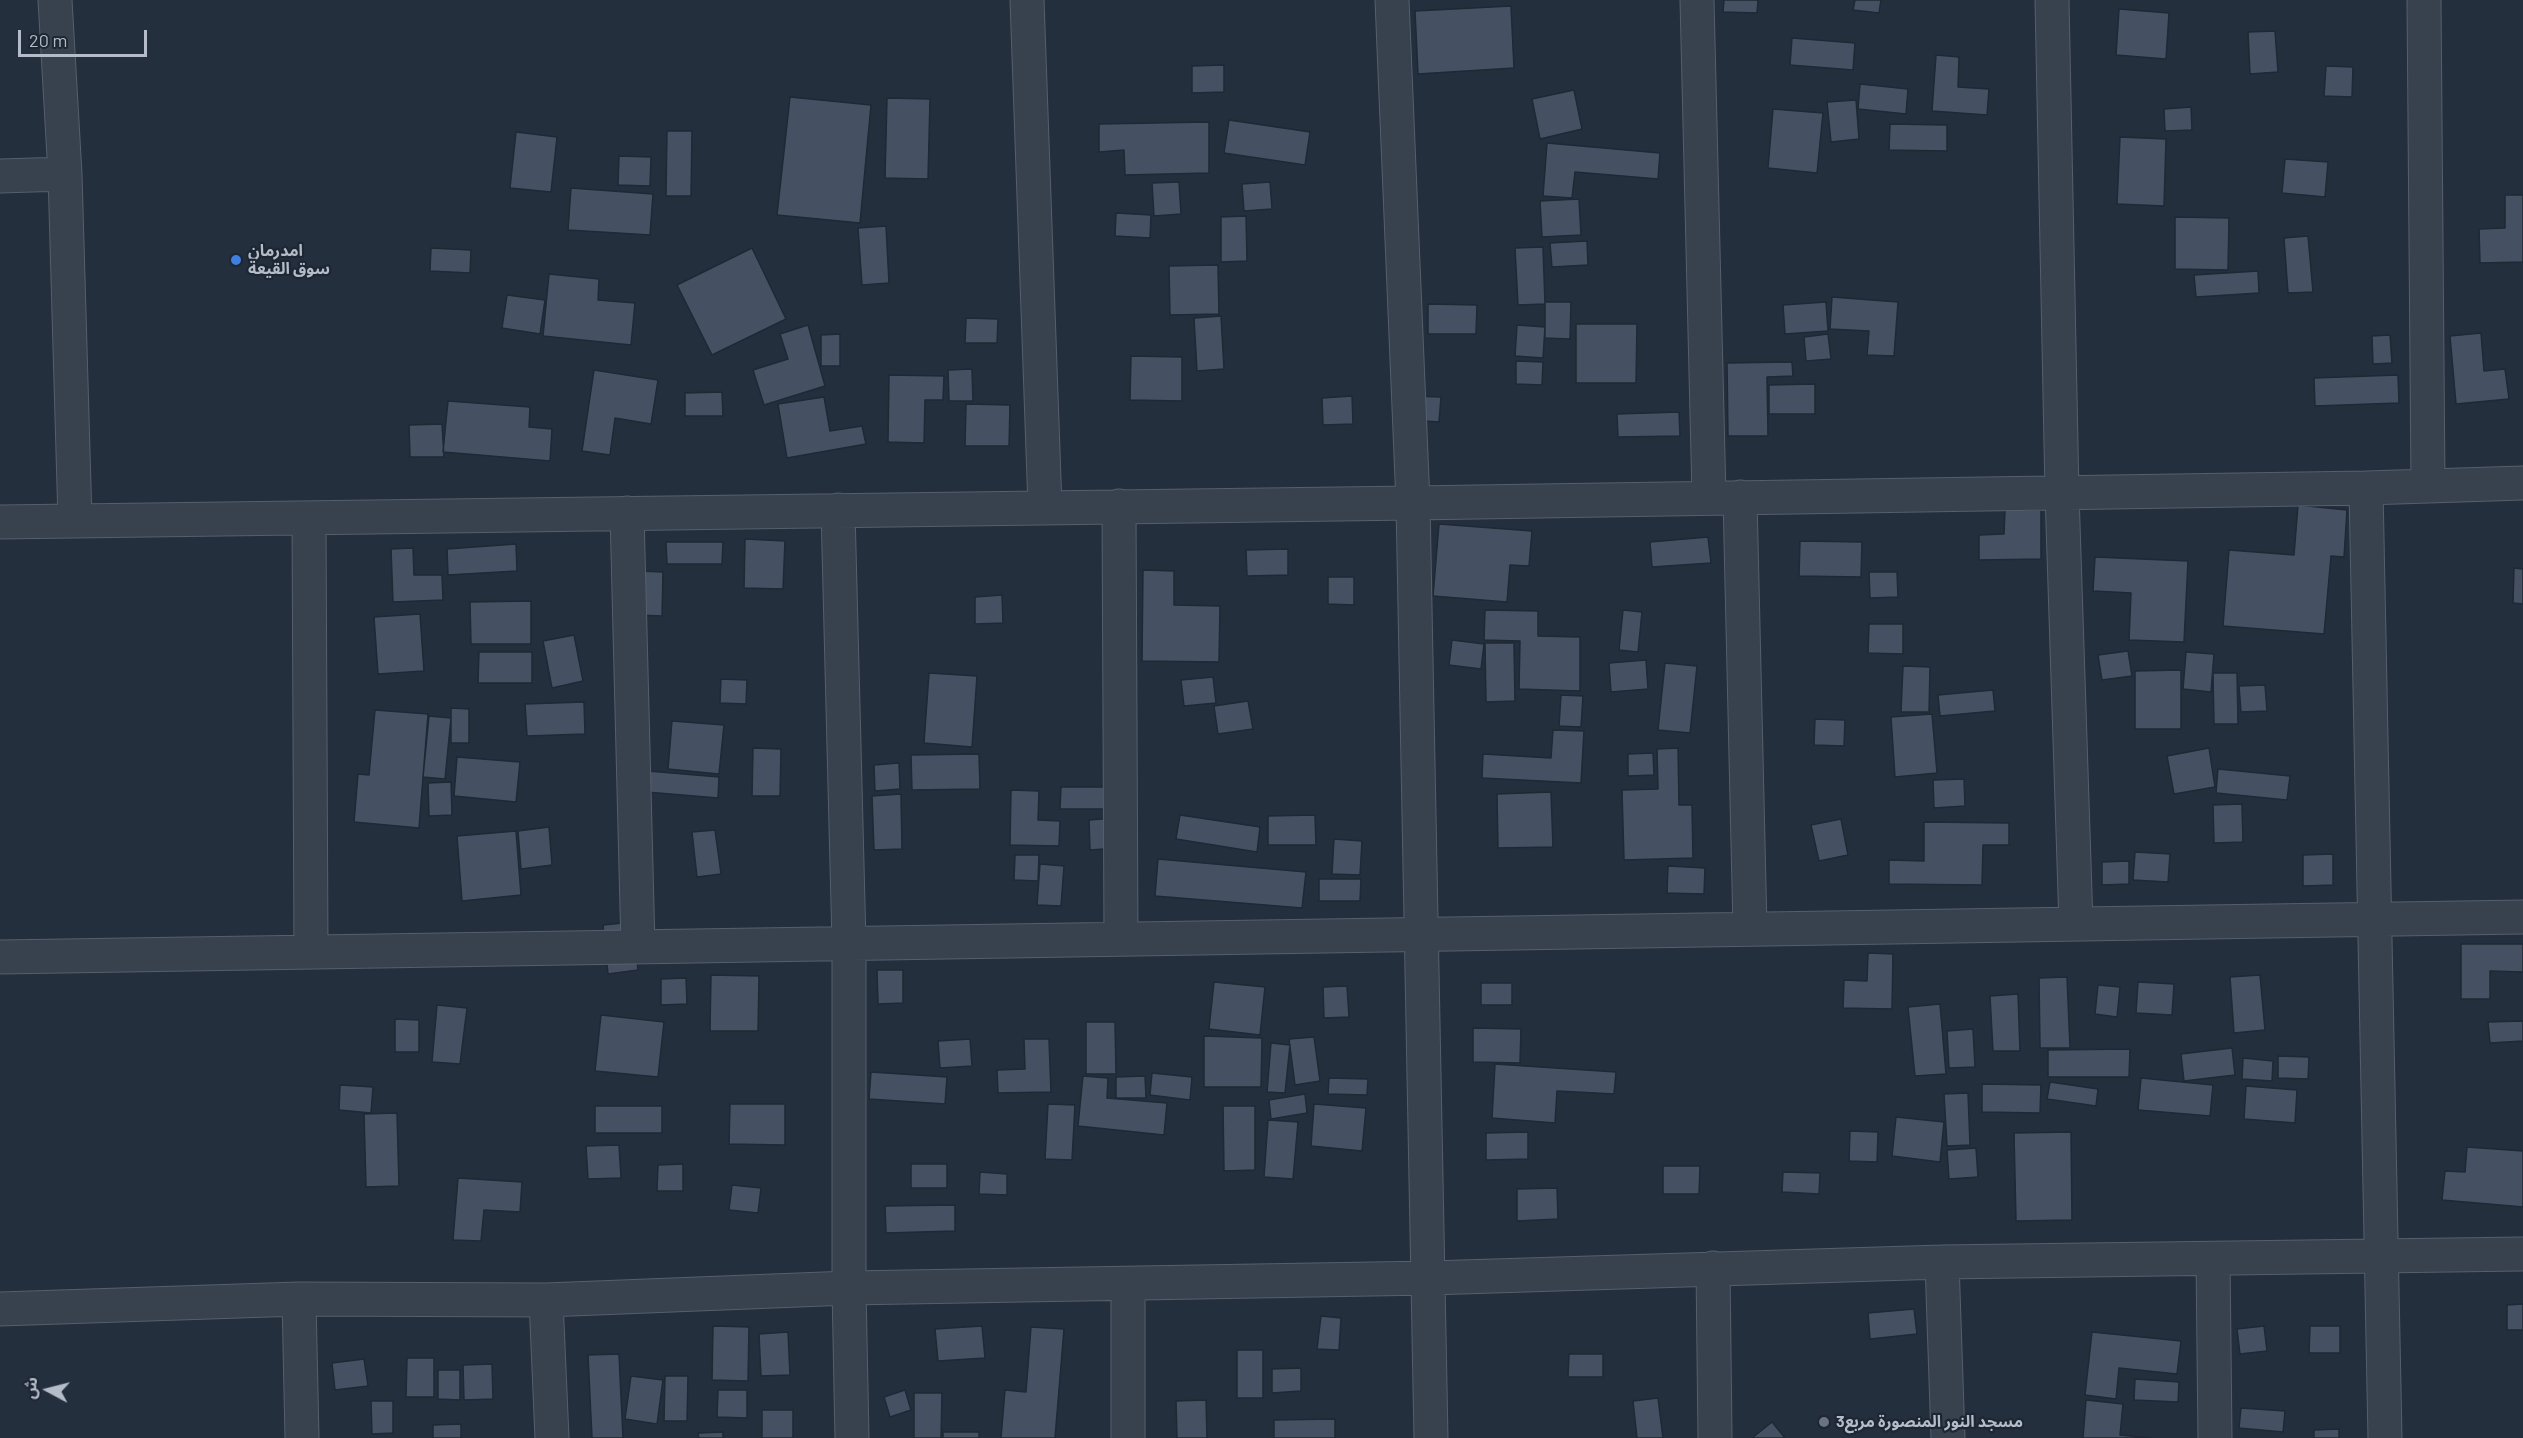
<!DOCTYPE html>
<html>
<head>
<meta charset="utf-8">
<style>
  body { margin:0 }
  #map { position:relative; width:2523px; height:1438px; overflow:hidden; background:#242f3e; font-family:Barlow,"Noto Sans Arabic",sans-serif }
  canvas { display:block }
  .north { position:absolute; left:18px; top:1360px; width:60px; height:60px; -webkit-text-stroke:4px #1d2633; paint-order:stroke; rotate:277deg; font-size:16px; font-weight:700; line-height:24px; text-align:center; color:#b4bcc9 }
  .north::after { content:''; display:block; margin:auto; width:21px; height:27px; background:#b4bcc9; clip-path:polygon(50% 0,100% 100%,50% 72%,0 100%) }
  .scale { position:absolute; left:18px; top:30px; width:129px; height:27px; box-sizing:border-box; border:3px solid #b4bcc9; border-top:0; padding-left:8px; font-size:18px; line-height:21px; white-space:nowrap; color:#b4bcc9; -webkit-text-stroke:4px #1d2633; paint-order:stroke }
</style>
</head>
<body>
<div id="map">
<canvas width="2523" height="1438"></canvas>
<div class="north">ش</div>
<div class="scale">20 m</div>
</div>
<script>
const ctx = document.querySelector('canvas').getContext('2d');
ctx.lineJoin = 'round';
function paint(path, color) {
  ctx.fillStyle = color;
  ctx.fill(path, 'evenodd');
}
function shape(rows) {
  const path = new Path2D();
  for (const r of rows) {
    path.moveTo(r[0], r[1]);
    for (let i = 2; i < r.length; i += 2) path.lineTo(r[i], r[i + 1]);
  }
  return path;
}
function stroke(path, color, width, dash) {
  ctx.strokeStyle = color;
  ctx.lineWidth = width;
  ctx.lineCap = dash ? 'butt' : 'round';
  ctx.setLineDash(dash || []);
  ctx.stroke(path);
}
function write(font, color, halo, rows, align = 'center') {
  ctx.font = font + ' Barlow,"Noto Sans Arabic",sans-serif';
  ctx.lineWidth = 4.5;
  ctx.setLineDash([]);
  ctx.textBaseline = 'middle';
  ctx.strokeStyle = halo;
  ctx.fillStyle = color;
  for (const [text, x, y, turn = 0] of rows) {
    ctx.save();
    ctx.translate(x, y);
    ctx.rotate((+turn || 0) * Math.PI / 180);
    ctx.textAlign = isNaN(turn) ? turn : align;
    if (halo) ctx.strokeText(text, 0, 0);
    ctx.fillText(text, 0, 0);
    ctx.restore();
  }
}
const building = shape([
  [1724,0,1758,0,1757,13,1723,12,1724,0],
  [1855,0,1881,0,1879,13,1853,10,1855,0],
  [1511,6,1514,68,1418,74,1415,11,1511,6],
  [2119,9,2169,13,2166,59,2116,55,2119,9],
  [2275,31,2278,72,2250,74,2248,32,2275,31],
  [1792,38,1855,43,1853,70,1790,65,1792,38],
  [1936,55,1959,57,1958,87,1989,89,1987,115,1932,111,1936,55],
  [1224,65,1224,92,1192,93,1192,66,1224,65],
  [2326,66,2353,67,2352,97,2324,96,2326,66],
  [1860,84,1908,89,1906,114,1858,109,1860,84],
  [1574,90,1582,129,1540,139,1532,99,1574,90],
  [790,97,871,105,860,223,777,215,790,97],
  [887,98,930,99,928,179,885,178,887,98],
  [1856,100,1859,139,1831,142,1827,102,1856,100],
  [2191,107,2192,130,2165,131,2164,109,2191,107],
  [1773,109,1823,113,1817,173,1768,168,1773,109],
  [1229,120,1310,132,1305,165,1224,153,1229,120],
  [1209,122,1209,173,1125,175,1124,150,1099,152,1099,124,1209,122],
  [1890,124,1947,125,1947,151,1889,150,1890,124],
  [667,131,692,131,691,196,666,196,667,131],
  [516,132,557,137,551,192,510,188,516,132],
  [2120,137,2166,139,2164,206,2117,204,2120,137],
  [1547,143,1660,153,1658,179,1575,172,1572,198,1543,196,1547,143],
  [619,156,651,157,650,186,618,185,619,156],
  [2285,159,2328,162,2325,197,2282,193,2285,159],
  [1179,182,1181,214,1154,216,1152,183,1179,182],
  [1270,182,1272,209,1244,211,1242,184,1270,182],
  [571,188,653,194,650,235,568,230,571,188],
  [2505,195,2523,195,2523,262,2480,263,2479,229,2505,228,2505,195],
  [1579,199,1581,235,1542,237,1540,201,1579,199],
  [1116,213,1151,215,1150,238,1115,236,1116,213],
  [1246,216,1247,261,1221,262,1221,217,1246,216],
  [2175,217,2229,218,2228,270,2175,269,2175,217],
  [886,226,889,283,862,285,858,228,886,226],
  [2308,236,2313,292,2288,293,2284,238,2308,236],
  [1587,241,1588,265,1552,267,1550,243,1587,241],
  [1543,247,1545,304,1518,305,1515,248,1543,247],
  [431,248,471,250,470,273,430,271,431,248],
  [752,248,786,319,712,355,677,285,752,248],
  [1218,265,1219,314,1170,315,1169,266,1218,265],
  [2258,271,2259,293,2196,297,2194,275,2258,271],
  [549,274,599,279,598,300,635,303,631,345,543,336,549,274],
  [507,295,545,300,540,334,502,328,507,295],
  [1832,297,1898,302,1894,356,1867,355,1869,331,1830,329,1832,297],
  [1545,302,1571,302,1570,339,1545,338,1545,302],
  [1826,302,1828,331,1785,334,1783,305,1826,302],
  [1428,304,1477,305,1476,334,1428,334,1428,304],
  [1221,316,1224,369,1197,371,1194,318,1221,316],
  [966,318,998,319,997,343,965,343,966,318],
  [1576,324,1637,324,1636,383,1576,383,1576,324],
  [808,325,825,386,764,405,753,370,788,359,780,334,808,325],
  [1517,325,1545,327,1543,358,1515,356,1517,325],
  [2481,333,2484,371,2505,369,2509,399,2456,404,2450,336,2481,333],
  [840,334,840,366,821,366,821,335,840,334],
  [1828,334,1831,359,1806,361,1804,337,1828,334],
  [2390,335,2392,363,2373,364,2372,336,2390,335],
  [1131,356,1182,357,1182,401,1130,400,1131,356],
  [1516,361,1543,362,1542,385,1516,384,1516,361],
  [1792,362,1793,376,1767,377,1768,436,1728,436,1727,363,1792,362],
  [972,369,973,401,949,401,948,370,972,369],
  [594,370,658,380,651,424,615,418,610,455,582,451,594,370],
  [889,375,944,376,943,400,925,400,924,443,888,442,889,375],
  [2398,375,2399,403,2315,406,2314,378,2398,375],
  [1815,384,1815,414,1769,414,1769,385,1815,384],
  [722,392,723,416,685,416,685,393,722,392],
  [1352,396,1353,424,1323,425,1322,398,1352,396],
  [1411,396,1441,397,1439,422,1410,420,1411,396],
  [824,397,830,431,862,426,866,444,787,458,778,404,824,397],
  [448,401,530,407,529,427,552,429,550,461,443,452,448,401],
  [966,404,1010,405,1009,446,965,446,966,404],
  [1679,412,1680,436,1618,437,1617,414,1679,412],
  [442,424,444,457,410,457,409,425,442,424],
  [2298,505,2347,510,2344,557,2331,556,2324,634,2223,626,2229,550,2294,555,2298,505],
  [2005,510,2041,510,2041,559,1979,560,1979,535,2004,534,2005,510],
  [1439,524,1532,531,1529,566,1510,565,1507,602,1433,596,1439,524],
  [1708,537,1711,563,1652,567,1650,542,1708,537],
  [745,539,785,541,783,589,744,588,745,539],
  [1800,541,1862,542,1861,577,1799,576,1800,541],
  [666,542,723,542,722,564,667,564,666,542],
  [516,544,517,571,448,575,447,549,516,544],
  [413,548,414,575,442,575,443,600,393,602,391,549,413,548],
  [1288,549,1288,575,1247,576,1246,550,1288,549],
  [2095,557,2188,561,2184,642,2129,640,2131,593,2093,591,2095,557],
  [2514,568,2523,569,2523,604,2513,603,2514,568],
  [1143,570,1174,571,1174,605,1220,606,1219,662,1142,661,1143,570],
  [638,571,663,572,662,616,637,615,638,571],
  [1869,572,1897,572,1898,597,1870,598,1869,572],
  [1328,577,1354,577,1354,605,1328,604,1328,577],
  [1002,595,1003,623,975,624,975,597,1002,595],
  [531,601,531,644,471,644,470,602,531,601],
  [1485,610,1538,611,1538,636,1580,637,1580,691,1519,689,1520,641,1484,640,1485,610],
  [1623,610,1642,612,1638,652,1619,650,1623,610],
  [420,614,424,671,378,674,374,617,420,614],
  [1869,624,1903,624,1903,654,1868,653,1869,624],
  [574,635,583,681,552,688,543,641,574,635],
  [1452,640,1484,644,1481,669,1449,665,1452,640],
  [1485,643,1514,643,1515,701,1486,702,1485,643],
  [2128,651,2132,676,2102,680,2098,655,2128,651],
  [479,652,532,652,532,683,478,683,479,652],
  [2186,652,2214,654,2211,692,2183,689,2186,652],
  [1646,660,1648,689,1611,692,1609,663,1646,660],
  [1665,663,1697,666,1690,733,1658,730,1665,663],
  [1903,666,1930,667,1929,712,1901,712,1903,666],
  [2181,670,2181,729,2135,729,2135,671,2181,670],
  [929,673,977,676,972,747,924,743,929,673],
  [2213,673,2237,673,2238,724,2214,724,2213,673],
  [1213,677,1216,703,1184,706,1181,680,1213,677],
  [721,679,747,680,746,704,720,703,721,679],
  [2265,685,2267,711,2241,712,2239,686,2265,685],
  [1993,690,1995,711,1940,716,1938,695,1993,690],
  [1561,695,1583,696,1581,727,1559,726,1561,695],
  [1248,701,1253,729,1218,734,1214,706,1248,701],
  [584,702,585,734,527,736,525,704,584,702],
  [451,708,469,709,469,743,451,743,451,708],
  [375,710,428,714,419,828,354,822,358,774,369,775,375,710],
  [1932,714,1937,773,1895,777,1891,717,1932,714],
  [429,716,451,718,445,779,423,777,429,716],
  [1815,719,1845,720,1844,746,1814,745,1815,719],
  [672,721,724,725,719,774,668,769,672,721],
  [1553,730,1584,731,1581,783,1482,778,1483,754,1551,758,1553,730],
  [753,748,781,749,780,796,752,796,753,748],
  [1678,748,1679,805,1692,805,1693,858,1624,860,1622,790,1658,789,1657,749,1678,748],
  [2209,748,2215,787,2174,794,2167,756,2209,748],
  [1653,753,1654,775,1628,776,1628,754,1653,753],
  [979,754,980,789,912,790,911,755,979,754],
  [457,757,520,762,516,802,454,796,457,757],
  [899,763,900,789,875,791,874,765,899,763],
  [2218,769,2290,776,2287,800,2216,793,2218,769],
  [648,771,719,777,718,798,646,792,648,771],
  [1964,779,1965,806,1934,808,1933,780,1964,779],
  [451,782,452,815,429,816,428,783,451,782],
  [1061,787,1108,787,1108,809,1060,809,1061,787],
  [1011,790,1039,791,1038,820,1060,821,1059,846,1010,845,1011,790],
  [1551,792,1553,847,1498,848,1497,794,1551,792],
  [901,794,902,849,874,850,872,796,901,794],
  [2242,804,2243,842,2214,843,2213,805,2242,804],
  [1180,815,1260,827,1257,852,1176,839,1180,815],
  [1315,815,1316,845,1268,845,1268,816,1315,815],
  [1116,818,1118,848,1090,850,1089,820,1116,818],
  [1841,819,1848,855,1819,861,1811,825,1841,819],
  [1924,822,2009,823,2009,845,1983,845,1982,885,1889,884,1889,860,1924,861,1924,822],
  [549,827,552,865,521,869,518,831,549,827],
  [715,830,721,874,697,877,692,832,715,830],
  [516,831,521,895,462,901,457,836,516,831],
  [1334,839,1362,841,1360,875,1332,874,1334,839],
  [2135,852,2170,854,2168,882,2133,880,2135,852],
  [2333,854,2333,885,2303,886,2303,855,2333,854],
  [1015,855,1039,855,1038,881,1014,880,1015,855],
  [1158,859,1306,872,1302,908,1155,896,1158,859],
  [2129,861,2129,884,2102,885,2102,862,2129,861],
  [1040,864,1064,866,1061,906,1037,905,1040,864],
  [1668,866,1705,868,1704,894,1667,893,1668,866],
  [1319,879,1361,879,1360,901,1319,901,1319,879],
  [633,922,638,970,608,974,603,925,633,922],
  [2461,944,2523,944,2523,972,2490,971,2490,999,2461,999,2461,944],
  [1868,953,1893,954,1892,1009,1843,1008,1844,980,1867,981,1868,953],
  [877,970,903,970,903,1003,878,1004,877,970],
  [711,975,759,976,758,1031,710,1031,711,975],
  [2260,975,2265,1030,2234,1033,2230,977,2260,975],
  [2067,977,2070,1048,2040,1048,2039,978,2067,977],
  [686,978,687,1004,661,1005,661,979,686,978],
  [1214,982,1265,987,1260,1035,1209,1029,1214,982],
  [2138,982,2174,984,2172,1015,2136,1013,2138,982],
  [1481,983,1512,983,1512,1005,1481,1005,1481,983],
  [2098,985,2120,987,2117,1017,2095,1014,2098,985],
  [1347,986,1349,1017,1324,1018,1323,987,1347,986],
  [2018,994,2020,1051,1993,1051,1990,996,2018,994],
  [1940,1004,1946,1074,1915,1076,1908,1007,1940,1004],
  [437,1005,467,1008,460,1064,432,1062,437,1005],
  [601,1015,664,1022,658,1077,595,1071,601,1015],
  [395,1019,419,1020,419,1052,395,1052,395,1019],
  [2523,1021,2523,1041,2490,1043,2488,1022,2523,1021],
  [1086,1022,1115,1022,1116,1074,1086,1074,1086,1022],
  [1473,1028,1521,1029,1520,1063,1473,1062,1473,1028],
  [1973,1029,1975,1067,1949,1068,1947,1031,1973,1029],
  [1204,1036,1262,1038,1261,1087,1204,1087,1204,1036],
  [1314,1037,1320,1081,1295,1085,1289,1039,1314,1037],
  [970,1039,972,1066,940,1068,938,1041,970,1039],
  [1024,1039,1049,1039,1051,1092,998,1093,997,1070,1025,1069,1024,1039],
  [1271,1043,1290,1045,1285,1093,1267,1092,1271,1043],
  [2232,1048,2235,1075,2184,1081,2181,1054,2232,1048],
  [2130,1049,2129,1077,2048,1077,2048,1050,2130,1049],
  [2278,1056,2309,1057,2308,1079,2278,1078,2278,1056],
  [2243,1058,2273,1061,2272,1081,2242,1079,2243,1058],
  [1495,1064,1616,1072,1614,1094,1557,1091,1555,1123,1492,1118,1495,1064],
  [871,1072,947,1077,945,1104,869,1099,871,1072],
  [1152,1073,1192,1077,1190,1100,1150,1095,1152,1073],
  [1083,1076,1108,1078,1107,1098,1167,1103,1164,1135,1078,1126,1083,1076],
  [1145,1076,1146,1098,1116,1098,1116,1077,1145,1076],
  [1329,1078,1368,1079,1367,1095,1328,1094,1329,1078],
  [2141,1078,2213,1085,2210,1116,2138,1110,2141,1078],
  [2050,1082,2098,1089,2096,1106,2047,1099,2050,1082],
  [1982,1084,2041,1085,2040,1113,1982,1112,1982,1084],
  [340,1085,373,1087,371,1113,339,1110,340,1085],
  [2246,1086,2297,1090,2295,1123,2244,1119,2246,1086],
  [1968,1093,1970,1145,1947,1146,1944,1094,1968,1093],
  [1305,1094,1307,1113,1271,1119,1269,1100,1305,1094],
  [730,1104,785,1104,785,1145,729,1144,730,1104],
  [1048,1104,1075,1105,1072,1160,1045,1159,1048,1104],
  [1314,1104,1366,1108,1362,1151,1311,1146,1314,1104],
  [595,1106,662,1106,662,1133,595,1133,595,1106],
  [1223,1106,1255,1106,1255,1170,1224,1171,1223,1106],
  [397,1113,399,1186,366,1187,364,1114,397,1113],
  [1896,1117,1944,1122,1940,1162,1892,1156,1896,1117],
  [1268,1120,1298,1122,1293,1179,1264,1177,1268,1120],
  [1850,1131,1878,1132,1877,1162,1849,1161,1850,1131],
  [1528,1132,1528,1159,1486,1160,1486,1133,1528,1132],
  [2071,1132,2072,1220,2016,1221,2014,1133,2071,1132],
  [619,1145,621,1178,588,1179,586,1146,619,1145],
  [2467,1147,2523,1151,2523,1207,2442,1200,2445,1171,2465,1172,2467,1147],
  [1976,1148,1978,1177,1949,1179,1947,1150,1976,1148],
  [683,1164,683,1191,657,1191,658,1165,683,1164],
  [911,1164,947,1164,947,1188,911,1188,911,1164],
  [1663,1166,1700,1166,1699,1194,1663,1194,1663,1166],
  [980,1172,1007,1174,1007,1195,979,1194,980,1172],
  [1783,1172,1820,1173,1819,1194,1782,1192,1783,1172],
  [458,1178,522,1182,520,1212,484,1210,481,1241,453,1240,458,1178],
  [732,1185,761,1188,758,1213,729,1210,732,1185],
  [1557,1188,1558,1219,1517,1221,1517,1189,1557,1188],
  [955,1205,955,1231,886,1233,885,1206,955,1205],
  [2523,1304,2523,1330,2507,1330,2507,1305,2523,1304],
  [1914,1309,1917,1334,1870,1339,1868,1313,1914,1309],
  [1321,1316,1341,1318,1339,1350,1317,1349,1321,1316],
  [713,1326,749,1327,748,1381,712,1380,713,1326],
  [982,1326,985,1358,938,1361,935,1329,982,1326],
  [2264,1326,2267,1351,2240,1354,2237,1329,2264,1326],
  [2310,1326,2340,1326,2340,1353,2309,1353,2310,1326],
  [1031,1327,1064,1329,1055,1438,1001,1438,1005,1390,1026,1392,1031,1327],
  [788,1332,790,1375,761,1376,759,1334,788,1332],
  [2092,1332,2181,1341,2177,1374,2119,1368,2116,1399,2085,1395,2092,1332],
  [1237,1350,1263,1350,1263,1398,1237,1398,1237,1350],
  [619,1354,623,1438,592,1438,588,1355,619,1354],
  [1569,1354,1603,1354,1603,1377,1568,1377,1569,1354],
  [407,1358,434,1358,434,1397,406,1397,407,1358],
  [364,1359,368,1386,335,1390,332,1363,364,1359],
  [492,1364,493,1399,464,1400,463,1365,492,1364],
  [1301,1368,1301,1391,1272,1393,1272,1369,1301,1368],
  [438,1370,460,1370,460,1400,438,1399,438,1370],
  [631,1376,663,1380,657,1424,625,1419,631,1376],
  [665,1376,688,1376,687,1421,664,1421,665,1376],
  [2135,1379,2179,1382,2178,1402,2134,1400,2135,1379],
  [718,1390,747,1390,747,1418,717,1417,718,1390],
  [905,1390,911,1410,890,1417,884,1397,905,1390],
  [914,1393,942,1393,941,1438,914,1438,914,1393],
  [1658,1398,1663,1438,1637,1438,1633,1401,1658,1398],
  [1206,1400,1207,1438,1177,1438,1176,1401,1206,1400],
  [2086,1400,2123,1404,2120,1435,2151,1438,2083,1438,2086,1400],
  [371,1401,393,1401,393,1433,372,1434,371,1401],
  [2241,1408,2285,1411,2283,1432,2239,1428,2241,1408],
  [762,1410,793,1410,793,1438,762,1438,762,1410],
  [1335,1419,1335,1438,1274,1438,1274,1420,1335,1419],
  [1772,1422,1785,1438,1752,1438,1772,1422],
  [461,1424,461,1438,433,1438,433,1425,461,1424],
  [2339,1429,2339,1438,2314,1438,2314,1430,2339,1429],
  [723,1432,723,1438,699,1438,698,1433,723,1432],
  [943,1432,979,1432,979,1438,943,1438,943,1432]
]);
paint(building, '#455162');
stroke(building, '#1f2835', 1.5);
const minor = shape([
  [55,0,65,174,75,521],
  [1027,0,1045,507],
  [1392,0,1413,503,1431,1438],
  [1697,0,1709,497],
  [2052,0,2062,493,2076,924],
  [2424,0,2428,484],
  [0,176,65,174],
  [2366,488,2385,1438],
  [1740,497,1750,929],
  [1119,506,1121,939],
  [838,510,849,943,849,1288,852,1438],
  [627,513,638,947],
  [309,518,311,951],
  [0,522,1413,503,2366,488,2523,483],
  [0,957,2523,917],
  [2213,1259,2215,1438],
  [1942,1262,1948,1438],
  [1713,1268,1715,1438],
  [299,1299,302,1438],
  [546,1300,552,1438],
  [0,1309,299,1299,546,1300,849,1288,1430,1278,1942,1262,2523,1254],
  [1128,1438,1128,1285]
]);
stroke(minor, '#565f6c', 35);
stroke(minor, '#38414e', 33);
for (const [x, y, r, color] of [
  [236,260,6,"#3f7fe0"],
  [1824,1422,6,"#6b7280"]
]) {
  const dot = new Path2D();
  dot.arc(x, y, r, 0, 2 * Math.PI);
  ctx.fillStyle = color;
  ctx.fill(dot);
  stroke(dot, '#1d2633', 2);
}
write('bold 16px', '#b4bcc9', '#1d2633', [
  ["امدرمان",248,251],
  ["سوق القيعة",248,269],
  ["مسجد النور المنصورة مربع3",1836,1422]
], 'left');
</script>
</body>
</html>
